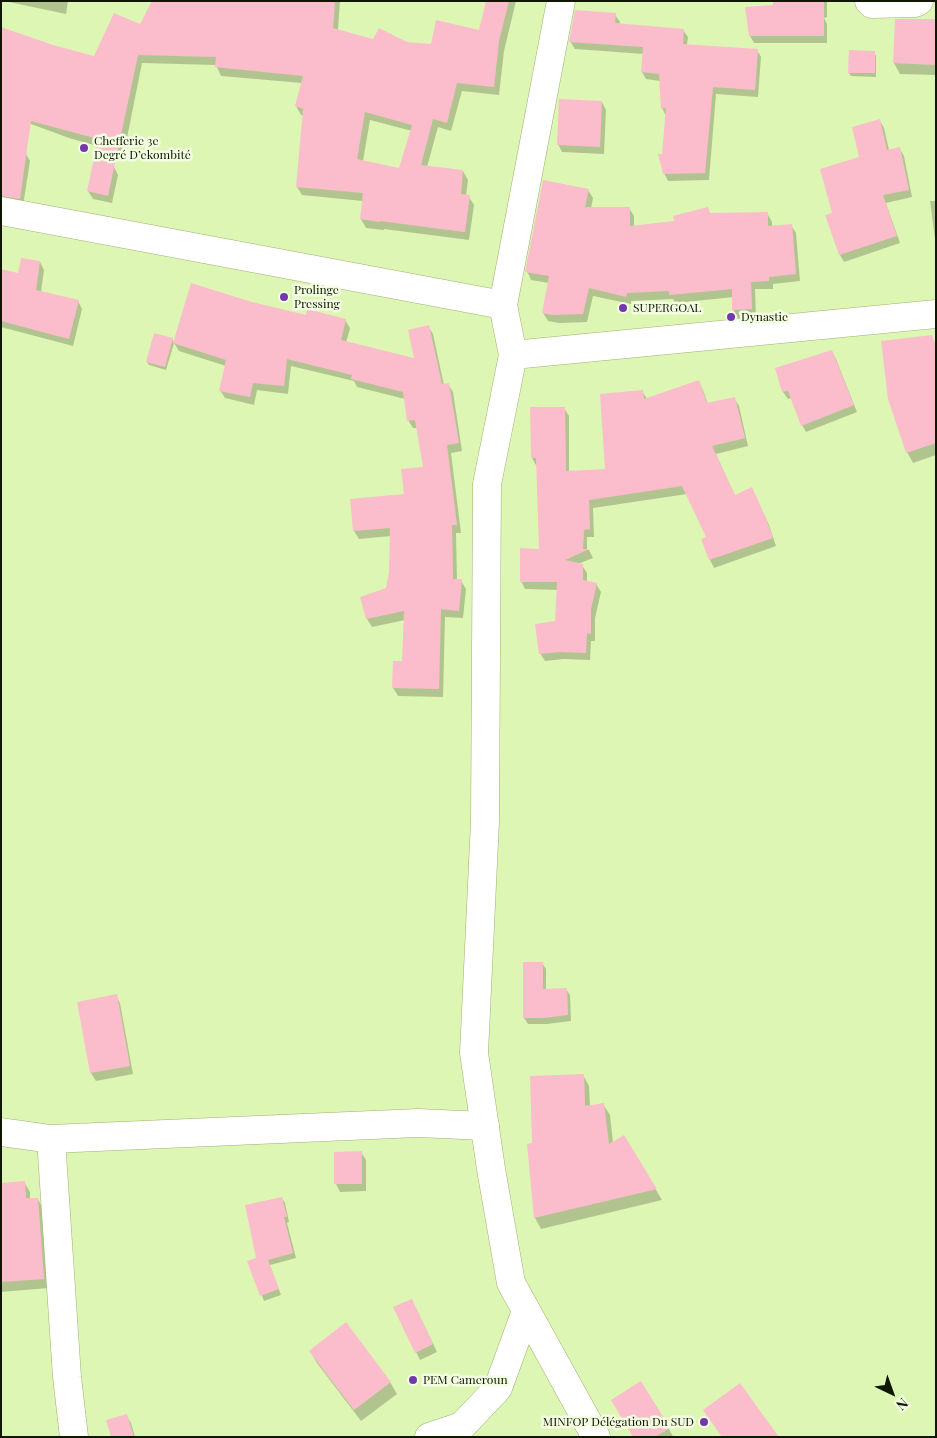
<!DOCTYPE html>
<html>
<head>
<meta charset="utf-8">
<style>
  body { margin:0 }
  #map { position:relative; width:937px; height:1438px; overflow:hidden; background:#def6b3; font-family:"Playfair Display",serif }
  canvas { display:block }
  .frame { position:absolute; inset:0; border:2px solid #101701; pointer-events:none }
  .north { position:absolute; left:867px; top:1368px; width:50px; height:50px; -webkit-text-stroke:4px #f3fde2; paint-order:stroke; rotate:138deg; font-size:14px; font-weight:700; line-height:20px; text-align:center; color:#101701 }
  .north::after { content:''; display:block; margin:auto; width:18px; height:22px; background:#101701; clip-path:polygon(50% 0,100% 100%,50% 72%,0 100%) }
</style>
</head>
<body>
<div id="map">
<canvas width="937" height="1438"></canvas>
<div class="frame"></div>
<div class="north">N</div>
</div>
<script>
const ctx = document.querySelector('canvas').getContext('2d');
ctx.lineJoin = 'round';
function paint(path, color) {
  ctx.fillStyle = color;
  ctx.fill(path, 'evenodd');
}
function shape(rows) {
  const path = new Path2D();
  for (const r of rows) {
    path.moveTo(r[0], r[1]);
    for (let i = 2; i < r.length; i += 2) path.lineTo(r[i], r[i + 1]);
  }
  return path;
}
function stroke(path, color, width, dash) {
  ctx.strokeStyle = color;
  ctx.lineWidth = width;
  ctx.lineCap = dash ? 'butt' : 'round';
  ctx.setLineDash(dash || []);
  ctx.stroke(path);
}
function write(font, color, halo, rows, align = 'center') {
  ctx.font = font + ' "Playfair Display",serif';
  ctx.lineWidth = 5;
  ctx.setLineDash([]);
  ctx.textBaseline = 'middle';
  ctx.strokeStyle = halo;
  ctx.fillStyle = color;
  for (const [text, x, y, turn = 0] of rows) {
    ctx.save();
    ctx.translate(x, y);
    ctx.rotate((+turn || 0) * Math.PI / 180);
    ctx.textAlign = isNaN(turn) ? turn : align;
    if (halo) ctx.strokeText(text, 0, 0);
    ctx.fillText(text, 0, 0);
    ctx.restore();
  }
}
paint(shape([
  [4,1,68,1,66,14],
  [154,1,340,1,338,30,374,41,432,45,480,32,488,1,516,1,504,51,499,95,462,91,451,131,438,127,427,167,463,171,468,180,466,196,469,197,474,205,469,240,384,229,384,230,366,228,361,219,363,201,302,195,297,187,304,116,301,115,296,106,302,83,221,76,216,65,142,63,123,158,104,151,101,147,69,138,1,113,53,46,95,57,140,26],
  [370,120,412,131,400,169,363,161],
  [775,1,827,1,827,17,824,18,827,24,827,43,754,43,750,36,775,6],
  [615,15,620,22,619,25,683,30,688,37,687,45,757,50,761,57,758,97,716,94,709,180,668,181,664,173,663,155,666,116,662,108,660,81,646,79,642,72,644,54,575,49,570,41],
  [936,21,936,75,900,74,894,63],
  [874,52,876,56,876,77,851,76,849,73],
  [602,102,606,110,604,154,562,152,558,144],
  [880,121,884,128,889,150,899,148,904,156,912,197,886,203,900,243,844,262,840,255,827,216,834,213],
  [26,154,30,161,23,206,1,202,1,171],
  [114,167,118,175,112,203,93,199,88,191],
  [588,190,593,198,591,208,629,208,634,216,634,227,676,223,707,208,711,215,767,213,772,222,772,227,791,225,796,233,800,281,773,284,773,289,755,289,756,317,738,318,733,310,734,297,675,303,673,299,631,301,631,304,593,296,587,322,559,323,548,321,543,313,549,283,531,280,527,271],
  [930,201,936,201,936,247],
  [40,262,44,270,41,292,78,301,82,309,73,346,1,327,1,270,19,275],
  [252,303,307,316,345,320,350,328,346,343,416,360,428,326,433,334,444,385,448,384,453,392,462,451,451,453,461,533,456,533,457,580,461,581,466,589,463,618,445,617,443,697,398,696,393,688,404,662,405,620,372,627,367,619,387,589,390,572,391,536,359,539,354,531,351,500,406,495,424,468,417,428,413,428,408,420,405,399,357,387,354,381,291,366,288,394,257,390,254,405,225,398,220,390,226,366,179,351,174,343,166,370,149,365,147,362,172,339,174,342],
  [931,336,936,345,936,455,913,463,907,452],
  [832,352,836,359,857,412,806,432,802,425,792,398,788,399,783,392,776,369],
  [699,382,703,390,708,404,734,398,739,406,748,446,716,454,735,496,756,497,769,525,776,546,714,568,710,560,703,540,708,538,687,494,593,508,594,537,587,537,587,550,589,550,593,558,578,564,582,565,587,573,587,582,596,584,601,592,595,618,595,641,591,641,590,660,564,659,545,661,540,653,557,622,558,590,525,589,521,581,540,550,537,467,532,458,564,408,569,416,569,472,607,470,642,391,647,399],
  [542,963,546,969,546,990,566,989,570,995,571,1021,547,1024,528,1024,524,1018],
  [116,995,120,1003,133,1074,96,1081,91,1073,78,1003],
  [583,1075,589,1086,590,1106,603,1104,610,1115,613,1143,624,1136,662,1200,541,1229,535,1218,528,1145,533,1145],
  [361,1152,366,1160,366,1191,340,1192,336,1184],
  [24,1182,30,1192,30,1200,38,1199,43,1209,49,1288,1,1292,1,1184],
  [282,1198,285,1203,289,1222,287,1223,296,1258,270,1265,281,1295,264,1301,249,1262,257,1259],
  [416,1308,437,1352,420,1360,416,1352],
  [310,1351,390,1382,397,1394,361,1421,317,1363],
  [641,1383,673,1436,672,1437,635,1437],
  [126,1415,131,1423,135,1437,113,1437]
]), '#0003');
paint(shape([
  [152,1,335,1,333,28,373,39,379,28,407,42,431,44,436,20,479,30,486,1,509,1,499,41,494,87,457,83,447,123,433,119,421,165,463,170,461,194,470,195,465,232,380,221,379,222,360,219,363,193,296,187,303,109,295,106,303,76,215,67,216,57,138,55,108,196,87,191,98,139,31,121,20,199,1,196,1,27,53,45,94,56,114,13,140,24],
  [365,112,412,125,399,168,357,159],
  [773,1,824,1,824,36,749,36,745,7,773,5],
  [575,10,616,13,615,23,684,29,683,44,758,49,755,90,713,87,705,173,663,174,658,154,662,154,666,108,661,109,659,74,641,72,643,47,569,42],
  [895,19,936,19,936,65,893,63],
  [849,50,875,51,875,73,848,73],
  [559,99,602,101,600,147,557,145],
  [880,119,887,150,900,147,909,190,883,195,897,236,839,255,825,215,832,213,820,169,859,157,852,127],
  [543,180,589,189,585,207,630,207,630,226,674,221,673,216,708,207,710,213,768,212,768,226,792,224,796,274,769,277,769,281,751,282,752,309,732,310,732,289,669,295,669,291,627,293,626,297,589,288,583,314,553,315,542,313,549,276,525,272],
  [21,258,40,261,36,290,79,300,69,339,1,321,1,269,18,273],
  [191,283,252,302,306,315,307,309,346,319,341,340,414,358,408,330,429,325,442,384,449,383,459,443,447,445,457,525,452,525,453,579,462,579,459,611,441,609,439,689,392,688,393,661,402,661,404,611,366,619,360,597,386,588,389,572,390,528,353,531,350,499,404,494,401,469,423,467,415,420,407,421,403,392,351,379,352,375,287,359,284,386,253,383,250,397,219,391,226,360,173,343],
  [154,333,173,338,165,367,146,362],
  [932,335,936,347,936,443,906,453,888,399,881,341],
  [832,350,854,405,801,426,788,391,782,392,775,368],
  [699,380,707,403,735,397,745,438,712,446,735,495,752,487,765,516,773,538,709,560,701,539,706,537,682,486,589,500,590,529,584,530,583,549,589,549,565,560,583,564,583,580,597,583,591,609,591,634,587,633,586,653,559,652,539,654,535,624,555,621,557,582,520,582,520,548,539,549,536,458,531,458,530,407,565,407,566,471,605,469,600,394,643,390,644,399],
  [523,962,543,962,543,989,567,988,568,1015,543,1018,523,1018],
  [117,994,130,1066,90,1073,77,1002],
  [584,1074,585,1106,604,1103,609,1144,624,1135,657,1189,534,1218,527,1144,532,1143,530,1076],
  [362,1151,362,1184,334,1184,334,1152],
  [25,1181,26,1198,38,1198,44,1279,1,1282,1,1183],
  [282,1197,287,1217,284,1217,293,1253,268,1260,279,1289,260,1296,247,1261,256,1258,245,1205],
  [412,1299,433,1344,415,1353,393,1307],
  [346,1322,391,1382,354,1410,309,1351],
  [641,1381,670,1428,655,1437,633,1437,611,1400],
  [740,1383,779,1437,722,1437,703,1410],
  [127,1414,134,1437,111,1437,106,1420]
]), '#fbbdcb');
const minor = shape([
  [869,1,872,4,915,3,919,1],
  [1,211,503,305],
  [513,355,936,314],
  [1,1132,51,1139,67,1377,74,1437],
  [51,1139,418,1123,485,1126],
  [429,1437,462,1426,498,1388,526,1311]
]);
const major = shape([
  [561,1,503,305,513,355,487,484,485,821,474,1053,491,1169,511,1283,596,1437]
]);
stroke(minor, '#9cb271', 29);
stroke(major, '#9cb271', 29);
stroke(minor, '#fff', 28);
stroke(major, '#fff', 28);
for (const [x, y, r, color] of [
  [84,148,5,"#7437ad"],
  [284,297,5,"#7437ad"],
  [623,308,5,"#7437ad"],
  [731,317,5,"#7437ad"],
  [413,1380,5,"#7437ad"],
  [704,1422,5,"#7437ad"]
]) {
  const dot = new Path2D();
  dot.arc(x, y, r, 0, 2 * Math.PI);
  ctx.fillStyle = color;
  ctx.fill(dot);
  stroke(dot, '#f3fde2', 2);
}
write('12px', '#101701', '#f3fde2', [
  ["Chefferie 3e",94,141],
  ["Degré D’ekombité",94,155],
  ["Prolinge",294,290],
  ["Pressing",294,304],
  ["SUPERGOAL",633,308],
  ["Dynastie",741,317],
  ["PEM Cameroun",423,1380],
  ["MINFOP Délégation Du SUD",694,1422,"right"]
], 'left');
</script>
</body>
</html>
